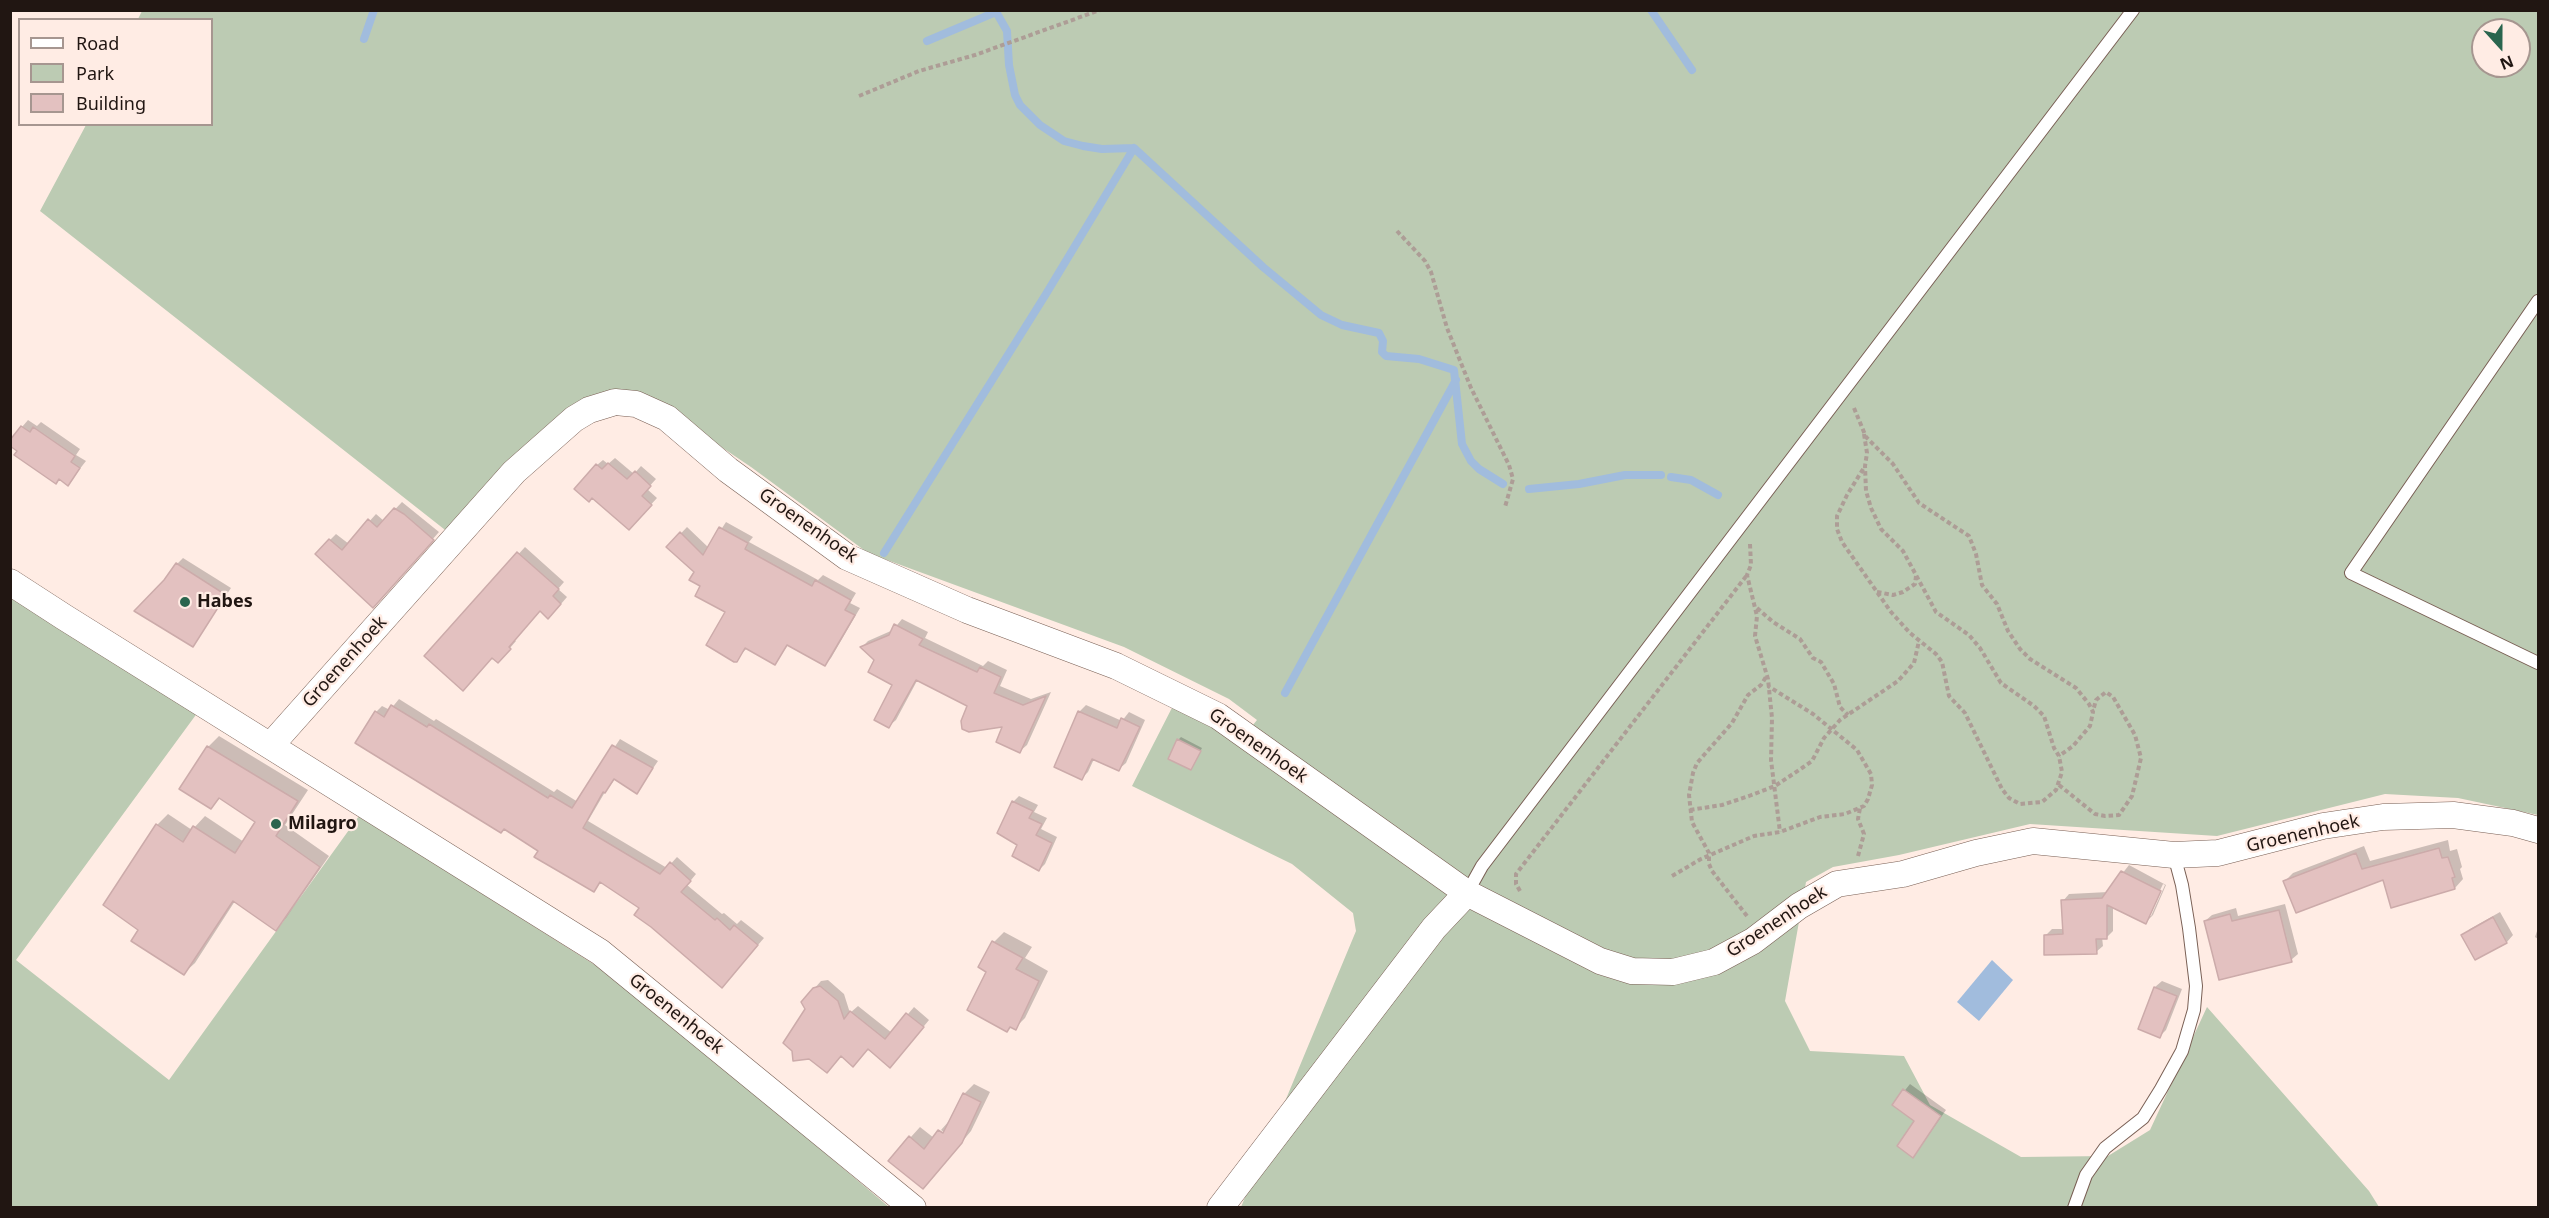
<!DOCTYPE html>
<html>
<head>
<meta charset="utf-8">
<style>
  body { margin:0 }
  #map { position:relative; width:2549px; height:1218px; overflow:hidden; background:#ffece4; font-family:"Noto Sans",sans-serif }
  canvas { display:block }
  .frame { position:absolute; inset:0; border:12px solid #211612; pointer-events:none }
  .legend { position:absolute; left:18px; top:18px; width:195px; height:108px; box-sizing:border-box; background:#ffece4; border:2px solid #a69690; margin:0; padding:8px 10px; list-style:none; font-size:18px; color:#211612 }
  .legend li { display:flex; align-items:center; gap:12px; height:30px }
  .legend b { width:30px; border:2px solid #a69690 }
  .north { position:absolute; left:2471px; top:18px; width:60px; height:60px; box-sizing:border-box; background:#ffece4; border:2px solid #a69690; border-radius:50%; rotate:159deg; font-size:16px; font-weight:700; line-height:24px; text-align:center; color:#211612 }
  .north::after { content:''; display:block; margin:auto; width:21px; height:27px; background:#2a654e; clip-path:polygon(50% 0,100% 100%,50% 72%,0 100%) }
</style>
</head>
<body>
<div id="map">
<canvas width="2549" height="1218"></canvas>
<div class="frame"></div>
<ul class="legend">
<li><b style="height:8px;background:#fff"></b>Road</li>
<li><b style="height:16px;background:#bccbb3"></b>Park</li>
<li><b style="height:16px;background:#e3c1c0"></b>Building</li>
</ul>
<div class="north">N</div>
</div>
<script>
const ctx = document.querySelector('canvas').getContext('2d');
ctx.lineJoin = 'round';
function paint(path, color) {
  ctx.fillStyle = color;
  ctx.fill(path, 'evenodd');
}
function shape(rows) {
  const path = new Path2D();
  for (const r of rows) {
    path.moveTo(r[0], r[1]);
    for (let i = 2; i < r.length; i += 2) path.lineTo(r[i], r[i + 1]);
  }
  return path;
}
function stroke(path, color, width, dash) {
  ctx.strokeStyle = color;
  ctx.lineWidth = width;
  ctx.lineCap = dash ? 'butt' : 'round';
  ctx.setLineDash(dash || []);
  ctx.stroke(path);
}
function write(font, color, halo, rows, align = 'center') {
  ctx.font = font + ' "Noto Sans",sans-serif';
  ctx.lineWidth = 4.5;
  ctx.setLineDash([]);
  ctx.textBaseline = 'middle';
  ctx.strokeStyle = halo;
  ctx.fillStyle = color;
  for (const [text, x, y, turn = 0] of rows) {
    ctx.save();
    ctx.translate(x, y);
    ctx.rotate((+turn || 0) * Math.PI / 180);
    ctx.textAlign = isNaN(turn) ? turn : align;
    if (halo) ctx.strokeText(text, 0, 0);
    ctx.fillText(text, 0, 0);
    ctx.restore();
  }
}
paint(shape([
  [142,11,2538,11,2538,815,2458,798,2385,794,2217,836,2030,824,1899,855,1833,867,1806,882,1785,1001,1810,1051,1904,1056,1930,1105,2021,1157,2108,1156,2150,1130,2207,1007,2369,1191,2379,1207,1241,1207,1356,931,1353,913,1292,864,1132,786,1178,696,1244,736,1257,720,1229,699,1124,647,868,553,751,467,662,407,617,391,449,533,40,211,86,125,212,124,212,20,138,19],
  [2483,30,2519,30,2519,66,2483,66],
  [10,589,198,712,16,960,169,1080,359,816,625,984,889,1207,11,1207]
]), '#bccbb3');
paint(shape([
  [1992,960,2013,980,1979,1021,1957,1002]
]), '#a1bcdd');
paint(shape([
  [28,420,37,426,41,422,80,449,76,455,86,461,68,484,22,427],
  [615,458,634,474,641,466,656,479,647,489,657,498,635,522,597,465,603,460,608,464],
  [402,502,439,532,379,600,330,540,336,534,349,544,376,514,384,521],
  [726,522,753,537,749,542,818,580,823,575,856,593,850,603,860,608,831,658,825,664,788,645,775,663,747,648,736,660,727,612,702,586,696,571,669,546,687,527,709,548],
  [525,547,564,582,558,589,567,597,555,611,540,610,514,640,516,641,504,655,426,656],
  [183,558,231,588,192,645,177,564],
  [902,619,928,632,925,638,983,666,988,661,1007,670,1000,686,1031,699,1051,692,1027,745,1020,751,1005,725,918,679,896,720,889,726,894,685,875,659,862,647,868,641,893,630],
  [399,699,434,721,436,719,554,792,557,789,578,802,620,739,658,761,637,792,615,779,605,792,588,821,667,868,677,857,696,874,687,885,722,914,724,913,737,924,741,920,764,938,728,980,642,907,601,882,593,890,540,850,376,712,382,706,390,710],
  [1086,705,1122,721,1129,712,1145,720,1126,763,1119,769,1094,759,1088,772,1082,778,1056,766,1080,711],
  [219,736,308,790,285,825,329,856,286,918,275,929,235,901,195,963,184,973,141,929,157,825,168,814,192,830,205,816,244,842,257,821,221,797,211,807,181,788,208,747],
  [1181,737,1202,748,1191,768,1178,740],
  [1019,796,1038,805,1034,812,1047,818,1041,829,1057,837,1045,864,1039,870,1019,845,1013,802],
  [2448,840,2450,851,2457,849,2462,867,2460,869,2463,879,2455,888,2384,878,2285,881,2293,873,2364,846,2370,861],
  [2129,865,2166,885,2153,915,2146,922,2113,906,2113,931,2107,937,2102,937,2103,946,2096,952,2045,936,2052,929,2064,929,2063,901,2069,894,2108,892],
  [2163,884,2165,885,2151,916,2148,916],
  [2285,904,2298,954,2291,960,2205,921,2212,915,2236,908,2238,916],
  [2500,912,2513,935,2507,942,2476,958,2463,935,2470,929],
  [2538,928,2538,939,2535,937],
  [1004,932,1032,947,1025,958,1048,971,1025,1018,1015,1028,1012,1026,1007,1031,988,971,994,942],
  [828,980,844,994,850,1013,858,1006,892,1033,914,1007,929,1020,897,1059,869,1047,807,1009,814,989,821,981],
  [2162,981,2182,989,2166,1030,2160,1036,2140,1028,2155,987],
  [974,1084,990,1092,971,1131,933,1177,890,1160,920,1127,934,1138,950,1136,941,1130,949,1121,964,1094],
  [1910,1084,1946,1110,1918,1150,1916,1120,1894,1104]
]), '#0003');
stroke(shape([
  [995,10,1007,31,1009,65,1015,95,1020,105,1040,125,1064,141,1083,146,1102,149,1134,148,1263,267,1321,315,1342,325,1379,333,1383,341,1382,352,1386,356,1419,359,1454,370,1462,444,1471,461,1479,469,1503,484],
  [1651,10,1692,70],
  [364,39,374,10],
  [927,41,996,12],
  [1671,477,1691,480,1718,495],
  [1529,489,1579,484,1625,475,1661,475],
  [884,553,1046,294,1134,148],
  [1285,693,1456,380]
]), '#a1bcdd', 8);
const building = shape([
  [21,426,30,432,33,427,75,456,71,462,80,468,68,486,59,479,56,484,14,455,17,451,10,446,10,440,21,426],
  [608,463,627,479,635,471,651,486,642,496,652,505,629,530,592,498,589,502,574,489,596,464,602,469,608,463],
  [394,508,404,514,434,540,373,608,315,554,329,539,342,550,368,519,377,527,394,508],
  [719,527,748,543,745,549,812,586,815,580,851,600,845,610,855,615,825,666,787,645,775,665,745,648,737,662,734,662,706,645,725,612,695,596,700,586,689,580,694,572,666,547,680,532,703,555,719,527],
  [517,552,559,589,553,596,561,604,548,619,540,611,509,647,511,649,498,663,492,658,463,691,424,656,517,552],
  [176,563,226,595,193,647,134,611,164,580,176,563],
  [894,624,923,639,919,645,977,672,980,667,1001,677,994,693,1023,705,1046,696,1020,753,996,742,1002,727,969,732,962,729,961,721,967,706,916,680,889,728,874,720,892,685,868,672,874,660,860,647,889,635,894,624],
  [391,705,427,727,429,724,548,798,550,795,572,808,612,745,653,768,637,794,614,779,605,793,603,792,583,828,660,874,670,862,691,881,681,892,715,920,717,918,730,930,734,925,758,945,722,988,651,927,634,915,639,908,600,882,594,892,553,868,534,857,538,851,504,829,501,833,355,743,375,711,384,717,391,705],
  [1078,711,1117,728,1121,718,1140,727,1119,771,1092,759,1082,780,1054,767,1078,711],
  [1177,739,1201,751,1191,770,1168,759,1177,739],
  [207,746,298,801,276,836,320,867,276,931,233,901,184,975,131,941,138,930,103,905,156,824,183,842,193,826,235,853,255,822,219,798,211,809,179,789,207,746],
  [1012,801,1033,811,1029,818,1042,824,1036,835,1052,843,1039,871,1012,856,1017,845,997,833,1012,801],
  [2439,848,2442,858,2448,857,2455,877,2452,878,2455,889,2391,908,2383,880,2296,913,2283,881,2356,853,2362,869,2439,848],
  [2121,871,2161,891,2146,924,2107,905,2107,939,2096,939,2097,954,2044,955,2044,935,2063,934,2061,900,2102,898,2121,871],
  [2279,910,2292,962,2219,980,2204,921,2230,914,2232,921,2279,910],
  [2493,917,2507,943,2475,960,2461,935,2493,917],
  [992,941,1023,958,1016,969,1039,981,1016,1030,1010,1027,1007,1032,967,1010,986,972,978,967,992,941],
  [820,986,838,1001,844,1019,850,1011,885,1039,906,1013,924,1027,890,1068,868,1049,853,1067,841,1056,827,1073,809,1059,793,1061,792,1051,783,1043,805,1009,801,1002,813,988,820,986],
  [2154,987,2177,996,2160,1038,2138,1029,2154,987],
  [1903,1089,1941,1116,1913,1158,1897,1146,1914,1121,1892,1105,1903,1089],
  [963,1093,981,1102,962,1143,923,1189,888,1161,909,1136,924,1149,938,1130,943,1133,963,1093]
]);
paint(building, '#e3c1c0');
stroke(building, '#ccabaa', 1.5);
const service = shape([
  [2538,301,2351,573,2538,663],
  [1467,893,1482,866,2133,10],
  [2074,1208,2086,1175,2105,1148,2143,1118,2161,1089,2182,1051,2194,1010,2196,986,2189,928,2182,885,2174,855]
]);
const minor = shape([
  [10,582,64,617,600,952,913,1208],
  [271,745,514,472,574,419,589,410,615,402,636,404,667,418,728,470,847,557,967,610,1116,666,1218,716,1467,893,1600,961,1632,971,1673,972,1714,962,1753,941,1799,906,1837,884,1903,874,1976,853,2033,841,2174,855,2218,853,2323,826,2383,817,2453,815,2513,823,2538,830],
  [1220,1208,1434,928,1467,893]
]);
stroke(service, '#795f54', 14);
stroke(minor, '#795f54', 27);
stroke(shape([
  [1195,10,1195,11],
  [859,96,919,71,975,55,1100,10],
  [1397,231,1425,261,1431,272,1447,328,1471,388,1509,465,1513,479,1505,507],
  [1854,408,1866,437,1893,464,1919,503,1969,536,1976,554,1982,585,1997,604,2008,631,2020,649,2030,659,2076,688,2089,704,2093,712,2090,726,2073,746,2059,756],
  [1864,434,1867,453,1865,466,1866,491,1871,508,1881,529,1903,551,1936,612,1969,635,1980,648,2001,683,2034,706,2044,716,2054,748,2059,756,2062,772,2056,790,2042,802,2020,804,2009,798,2002,789,1965,713,1949,696,1942,662,1936,654,1910,633,1891,612,1842,542,1837,529,1837,516,1847,495,1865,466],
  [1750,544,1751,565,1747,575,1757,616,1755,636,1768,679,1772,718,1771,760,1780,832],
  [1877,592,1893,595,1903,592,1915,584,1916,576],
  [1757,608,1773,622,1800,639,1813,658,1821,662,1834,684,1840,707,1848,715],
  [2059,785,2095,814,2105,816,2119,815,2132,796,2141,758,2135,735,2113,697,2106,692,2096,700,2093,711],
  [1690,810,1722,805,1749,796,1775,786,1802,768,1812,761,1824,738,1840,720,1898,681,1914,663,1919,641],
  [1858,856,1864,834,1858,819,1860,808],
  [1672,876,1701,859,1754,836,1780,832,1820,817,1845,814,1864,806,1868,799,1872,785,1871,774,1857,750,1813,714,1768,686],
  [1520,891,1516,884,1516,874,1747,575],
  [1747,916,1712,871,1709,864,1709,853,1692,822,1689,795,1693,773,1697,763,1732,723,1748,695,1761,685,1766,677]
]), '#ad9d96', 4, [4.5, 3]);
stroke(service, '#fff', 12);
stroke(minor, '#fff', 26);
for (const [x, y, r, color] of [
  [185,602,6,"#2a654e"],
  [276,824,6,"#2a654e"]
]) {
  const dot = new Path2D();
  dot.arc(x, y, r, 0, 2 * Math.PI);
  ctx.fillStyle = color;
  ctx.fill(dot);
  stroke(dot, '#ffece4', 2);
}
write('18px', '#211612', '#ffece4', [
  ["Groenenhoek",808,526,35],
  ["Groenenhoek",345,662,-48],
  ["Groenenhoek",1258,746,35],
  ["Groenenhoek",2303,834,-13],
  ["Groenenhoek",1777,922,-33],
  ["Groenenhoek",676,1014,39]
]);
write('bold 18px', '#211612', '#ffece4', [
  ["Habes",197,602],
  ["Milagro",288,824]
], 'left');
</script>
</body>
</html>
